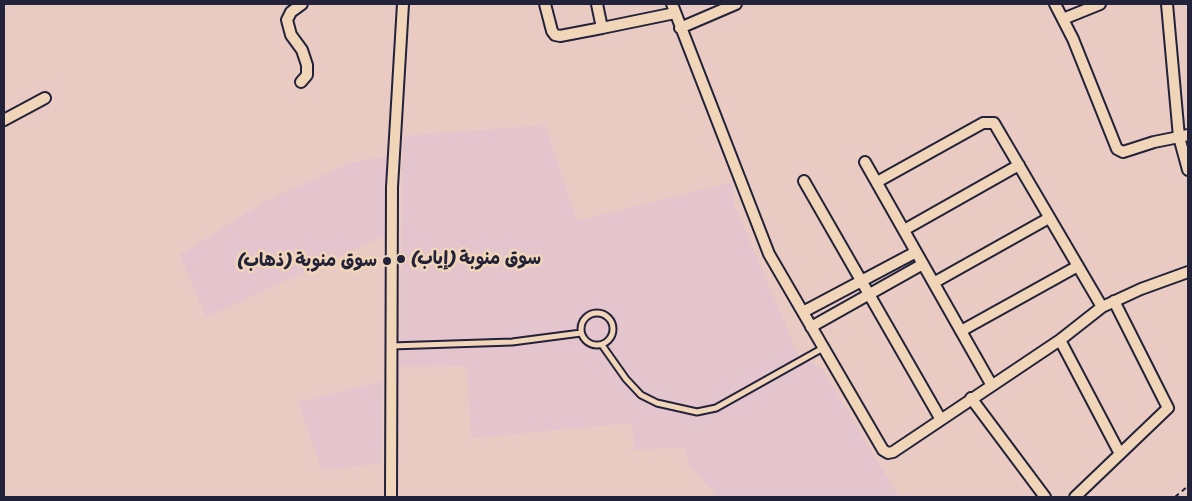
<!DOCTYPE html>
<html>
<head>
<meta charset="utf-8">
<style>
  body { margin:0 }
  #map { position:relative; width:1192px; height:501px; overflow:hidden; background:#e9cbc4; font-family:Sriracha,sans-serif }
  canvas { display:block }
  .frame { position:absolute; inset:0; border:5px solid #22223b; pointer-events:none }
</style>
</head>
<body>
<div id="map">
<canvas width="1192" height="501"></canvas>
<div class="frame"></div>
</div>
<script>
const ctx = document.querySelector('canvas').getContext('2d');
ctx.lineJoin = 'round';
function paint(path, color) {
  ctx.fillStyle = color;
  ctx.fill(path, 'evenodd');
}
function shape(rows) {
  const path = new Path2D();
  for (const r of rows) {
    if (r.length === 3) {
      path.moveTo(r[0] + r[2], r[1]);
      path.arc(r[0], r[1], r[2], 0, 2 * Math.PI);
      continue;
    }
    path.moveTo(r[0], r[1]);
    for (let i = 2; i < r.length; i += 2) path.lineTo(r[i], r[i + 1]);
  }
  return path;
}
function stroke(path, color, width, dash) {
  ctx.strokeStyle = color;
  ctx.lineWidth = width;
  ctx.lineCap = dash ? 'butt' : 'round';
  ctx.setLineDash(dash || []);
  ctx.stroke(path);
}
function write(font, color, halo, rows, align = 'center') {
  ctx.font = font + ' Sriracha,"Playpen Sans Arabic",sans-serif';
  ctx.lineWidth = 5;
  ctx.setLineDash([]);
  ctx.textBaseline = 'middle';
  ctx.strokeStyle = halo;
  ctx.fillStyle = color;
  for (const [text, x, y, turn = 0] of rows) {
    ctx.save();
    ctx.translate(x, y);
    ctx.rotate((+turn || 0) * Math.PI / 180);
    ctx.textAlign = isNaN(turn) ? turn : align;
    if (halo) ctx.strokeText(text, 0, 0);
    ctx.fillText(text, 0, 0);
    ctx.restore();
  }
}
paint(shape([
  [545,125,577,221,733,182,734,204,798,354,823,370,899,497,717,497,690,467,684,447,634,450,632,423,471,438,467,366,399,367,403,136],
  [388,156,385,236,206,317,180,255,262,203,349,163],
  [383,381,381,463,322,470,298,402]
]), '#e4c4cd');
const service = shape([
  [597,329,16],
  [602,345,626,379,641,395,657,403,697,412,716,408,823,348],
  [391,346,512,342,581,333]
]);
const minor = shape([
  [545,4,552,31,555,35,560,36,602,28],
  [597,4,602,28,675,13],
  [672,4,769,254,883,450,888,453,893,452,1060,340,1102,307,1141,289,1188,272],
  [1055,4,1073,39,1117,149,1123,152,1154,142,1179,137,1167,4],
  [1063,19,1100,4],
  [680,28,736,4],
  [301,82,307,75,307,65,302,50,291,35,287,20,291,12,302,4],
  [4,120,45,98],
  [1188,135,1179,137,1188,170],
  [865,162,991,384],
  [804,181,940,418],
  [877,182,983,123,994,123,1102,307],
  [904,230,1019,165],
  [935,282,1049,218],
  [803,312,916,252],
  [811,327,923,264],
  [961,331,1078,266],
  [1060,340,1119,452],
  [971,398,1045,497],
  [391,497,392,187,403,4],
  [1075,497,1168,408,1114,301]
]);
stroke(service, '#22223b', 9);
stroke(minor, '#22223b', 14);
stroke(shape([
  [1175,497,1188,486]
]), '#22223b', 2, [5, 4]);
stroke(service, '#f1d5b8', 5);
stroke(minor, '#f1d5b8', 10);
for (const [x, y, r, color] of [
  [401,259,5,"#22223b"],
  [387,261,5,"#22223b"]
]) {
  const dot = new Path2D();
  dot.arc(x, y, r, 0, 2 * Math.PI);
  ctx.fillStyle = color;
  ctx.fill(dot);
  stroke(dot, '#f1d5b8', 2);
}
write('bold 18px', '#22223b', '#f1d5b8', [
  ["سوق منوبة (إياب)",411,259],
  ["سوق منوبة (ذهاب)",377,261,"right"]
], 'left');
</script>
</body>
</html>
